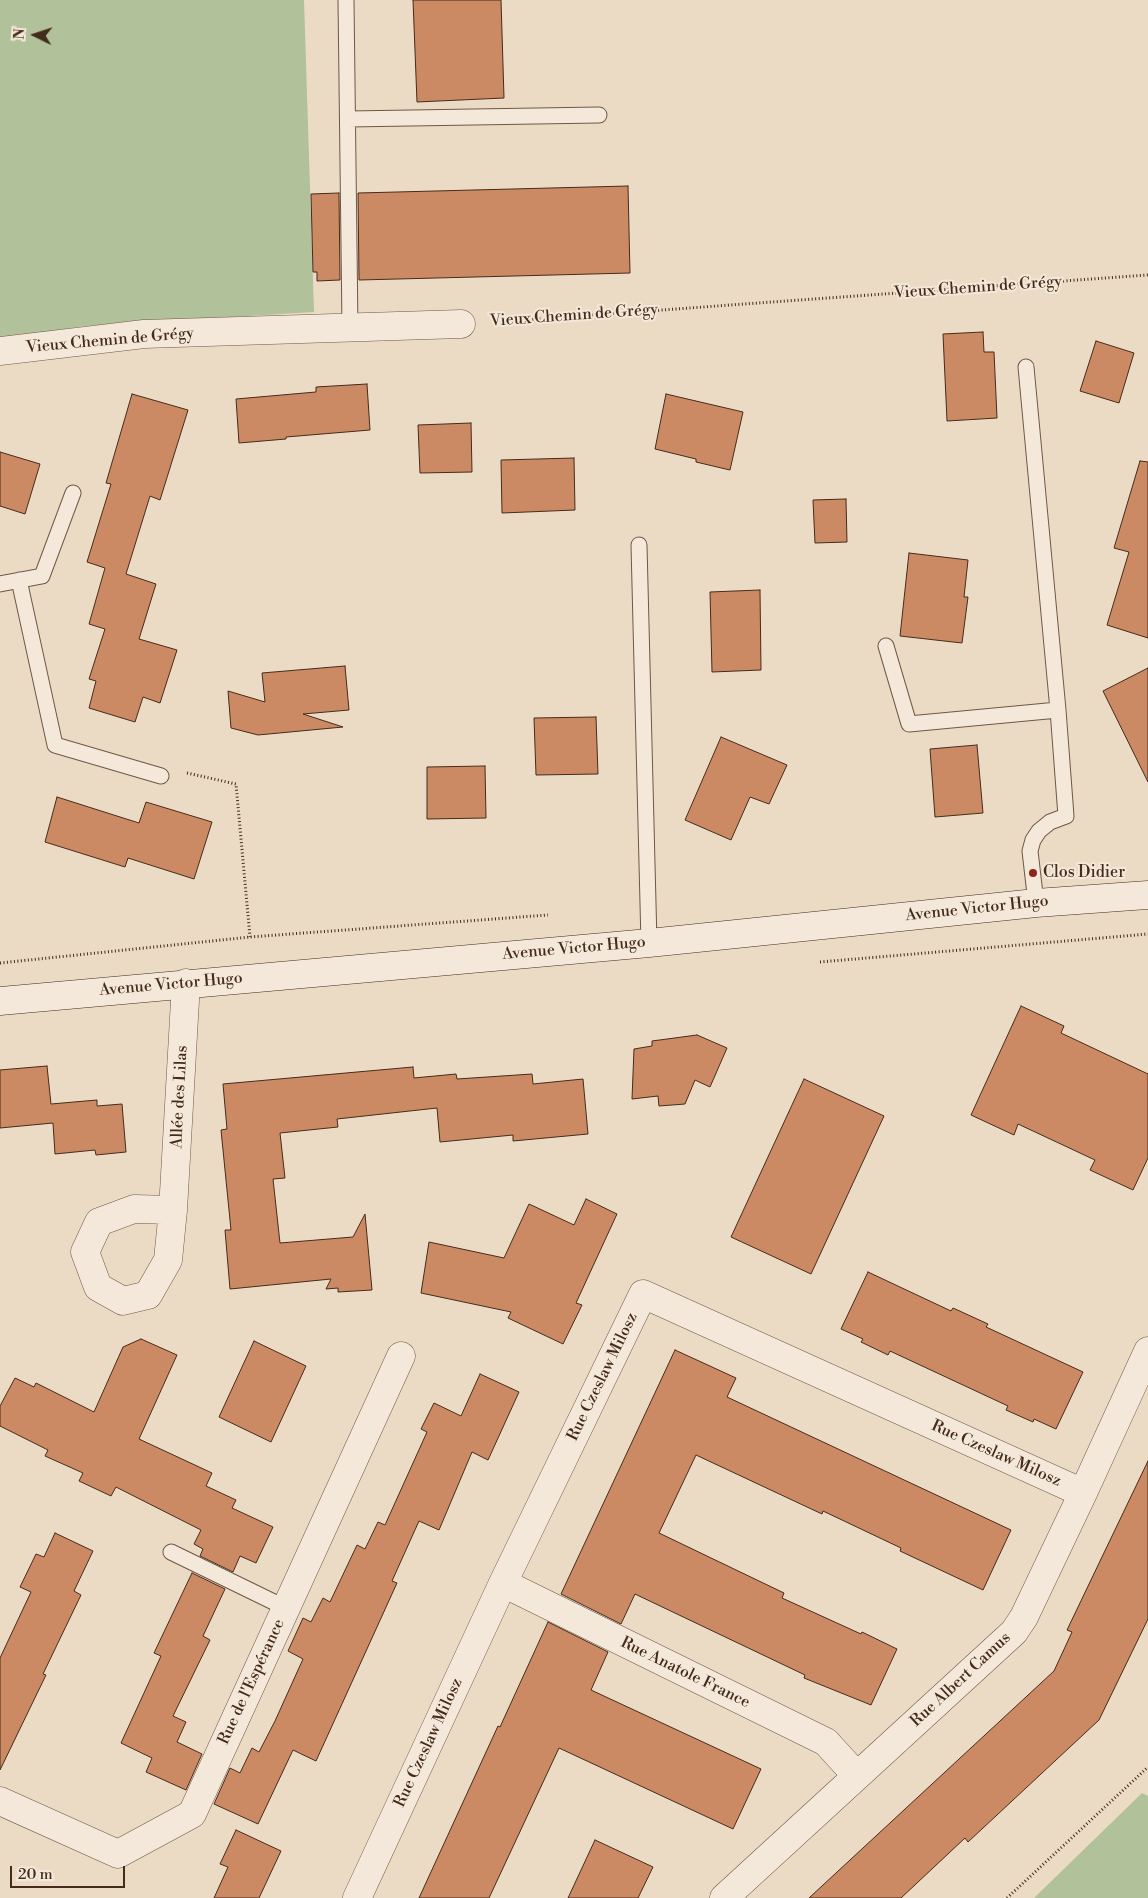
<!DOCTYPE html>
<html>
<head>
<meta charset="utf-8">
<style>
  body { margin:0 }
  #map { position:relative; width:1148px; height:1898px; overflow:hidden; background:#ecdbc4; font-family:"Libre Bodoni",serif }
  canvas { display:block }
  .north { position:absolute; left:10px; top:10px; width:50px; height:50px; -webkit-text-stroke:4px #f3e8d9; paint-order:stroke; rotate:274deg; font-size:14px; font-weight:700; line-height:20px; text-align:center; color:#452b1b }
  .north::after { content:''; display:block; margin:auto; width:18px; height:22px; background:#452b1b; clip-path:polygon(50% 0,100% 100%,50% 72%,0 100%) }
  .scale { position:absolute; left:10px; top:1866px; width:115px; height:22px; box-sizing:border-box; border:2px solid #452b1b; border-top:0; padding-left:6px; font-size:15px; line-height:18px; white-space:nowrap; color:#452b1b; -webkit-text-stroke:4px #f3e8d9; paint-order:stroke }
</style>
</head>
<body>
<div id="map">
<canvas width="1148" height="1898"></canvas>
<div class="north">N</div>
<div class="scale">20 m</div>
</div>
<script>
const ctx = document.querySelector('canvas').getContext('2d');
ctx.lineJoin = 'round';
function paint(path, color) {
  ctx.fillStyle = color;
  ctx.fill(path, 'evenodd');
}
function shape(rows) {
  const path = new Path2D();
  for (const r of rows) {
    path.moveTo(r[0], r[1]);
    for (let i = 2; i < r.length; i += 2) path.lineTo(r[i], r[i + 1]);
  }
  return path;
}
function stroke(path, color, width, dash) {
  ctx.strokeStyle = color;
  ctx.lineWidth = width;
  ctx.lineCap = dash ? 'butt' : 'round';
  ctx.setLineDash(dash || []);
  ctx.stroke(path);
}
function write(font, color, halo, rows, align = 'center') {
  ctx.font = font + ' "Libre Bodoni",serif';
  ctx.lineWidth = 4;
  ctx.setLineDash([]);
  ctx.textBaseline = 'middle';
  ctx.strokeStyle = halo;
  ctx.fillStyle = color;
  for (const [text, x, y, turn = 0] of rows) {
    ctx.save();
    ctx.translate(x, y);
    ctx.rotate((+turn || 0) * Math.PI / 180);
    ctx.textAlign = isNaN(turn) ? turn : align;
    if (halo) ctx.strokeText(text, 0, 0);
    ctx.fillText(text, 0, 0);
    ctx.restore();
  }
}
paint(shape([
  [0,0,304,0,314,312,84,326,0,339],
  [1142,1793,1148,1796,1148,1898,1034,1898]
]), '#b1c199');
const building = shape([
  [413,0,501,0,504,98,417,102,413,0],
  [628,186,630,273,359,280,358,193,628,186],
  [339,193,340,280,317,281,317,272,313,272,311,194,339,193],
  [983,332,984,352,994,352,997,418,947,421,943,334,983,332],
  [1096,341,1134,353,1119,403,1080,391,1096,341],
  [367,384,370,430,286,437,286,439,239,443,236,399,316,392,316,387,367,384],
  [132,394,188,410,160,500,150,496,126,574,156,584,139,639,177,650,160,703,143,697,135,722,89,708,96,681,89,679,105,629,89,624,105,568,87,562,111,484,106,483,132,394],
  [666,394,743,412,730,470,696,462,696,459,655,449,666,394],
  [471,423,472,472,420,473,418,425,471,423],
  [0,452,40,464,25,514,0,506,0,452],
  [574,458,575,510,502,513,501,460,574,458],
  [1140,461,1148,462,1148,638,1107,625,1129,552,1114,548,1140,461],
  [846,499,847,542,815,543,813,500,846,499],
  [909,553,968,560,964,597,968,597,962,643,900,636,909,553],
  [760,590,761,670,712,672,710,592,760,590],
  [345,666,349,710,303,714,343,727,258,735,231,728,228,691,265,702,262,673,345,666],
  [1148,668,1148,782,1103,691,1148,668],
  [596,717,598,774,536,775,534,718,596,717],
  [721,737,787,765,769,804,750,797,731,840,685,820,721,737],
  [977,745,983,813,935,817,930,749,977,745],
  [485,766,486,818,427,819,427,767,485,766],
  [57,797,139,823,146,802,212,822,194,879,128,858,125,867,45,842,57,797],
  [1021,1006,1064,1026,1061,1033,1148,1074,1148,1158,1133,1190,1090,1170,1095,1160,1018,1124,1014,1135,971,1115,1021,1006],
  [697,1035,727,1048,710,1087,695,1080,685,1104,659,1106,658,1096,632,1099,634,1049,652,1046,652,1041,697,1035],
  [47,1066,51,1104,97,1100,97,1106,122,1104,126,1152,96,1155,95,1150,55,1154,53,1123,0,1128,0,1070,47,1066],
  [413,1067,414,1078,456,1074,457,1079,532,1074,533,1084,583,1079,588,1134,513,1141,513,1135,440,1142,437,1108,337,1119,338,1127,280,1133,285,1178,273,1179,280,1243,353,1237,365,1214,372,1290,338,1292,338,1288,326,1289,331,1279,230,1289,225,1230,231,1230,221,1130,227,1129,223,1084,413,1067],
  [804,1079,884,1116,811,1274,731,1237,804,1079],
  [586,1199,617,1214,576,1303,582,1305,563,1344,508,1318,511,1312,421,1293,429,1242,504,1258,529,1204,574,1225,586,1199],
  [868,1272,951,1311,953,1308,988,1324,986,1327,1083,1372,1056,1429,1034,1419,1033,1422,1006,1410,1008,1406,890,1351,888,1355,861,1342,863,1339,841,1329,868,1272],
  [141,1339,177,1355,139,1439,212,1473,206,1486,236,1500,232,1508,273,1527,256,1563,240,1556,233,1572,200,1556,203,1549,194,1544,201,1530,116,1487,111,1496,79,1481,83,1473,45,1456,48,1450,0,1426,0,1406,15,1378,34,1387,36,1383,94,1412,123,1347,141,1339],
  [254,1341,306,1366,271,1442,219,1417,254,1341],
  [675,1350,736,1378,727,1397,1011,1530,983,1590,900,1551,901,1548,823,1511,822,1514,696,1455,659,1533,784,1593,782,1598,861,1634,862,1632,897,1649,871,1705,804,1678,805,1675,635,1594,621,1624,561,1594,675,1350],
  [480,1374,519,1392,488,1460,472,1452,439,1530,419,1521,392,1581,397,1583,316,1761,293,1750,258,1824,214,1804,230,1768,240,1773,252,1748,259,1752,275,1721,303,1659,288,1651,303,1618,311,1622,323,1598,330,1602,357,1545,365,1549,378,1522,385,1525,427,1432,421,1429,434,1403,461,1416,480,1374],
  [1148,1461,1148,1619,1099,1720,968,1842,965,1838,901,1898,809,1898,1054,1671,1072,1632,1067,1630,1148,1461],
  [55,1533,93,1551,74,1591,81,1595,43,1674,46,1675,0,1770,0,1658,31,1592,20,1587,36,1554,44,1557,55,1533],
  [192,1573,225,1589,203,1636,210,1640,173,1716,186,1722,177,1742,202,1754,186,1790,146,1772,152,1758,121,1743,161,1656,154,1653,192,1573],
  [548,1622,608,1652,591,1690,761,1769,733,1829,559,1748,489,1898,419,1898,498,1726,500,1727,548,1622],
  [236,1830,281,1851,259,1898,214,1898,228,1867,220,1864,236,1830],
  [595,1840,653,1867,638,1898,568,1898,595,1840]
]);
paint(building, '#cb8a64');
stroke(building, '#452b1b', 1);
const lane = shape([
  [346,0,350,328],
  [348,119,599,115],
  [1026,367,1058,710,1066,816,1050,822,1039,831,1033,840,1030,851,1036,903],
  [639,545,649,943],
  [19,580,55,745,161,776],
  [0,584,42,576,73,493],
  [886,646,909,724,1058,710],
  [171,1552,286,1608]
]);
const street = shape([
  [0,351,144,334,461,324],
  [173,1210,134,1209,99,1222,85,1252,98,1287,123,1301,148,1295,168,1260,173,1210,186,983],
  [503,1583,826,1742,857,1776],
  [0,1801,118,1854,192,1814,401,1356],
  [357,1898,503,1583,643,1294,1083,1493],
  [724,1898,1014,1632,1024,1617,1083,1493,1148,1351]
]);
const secondary = shape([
  [0,1001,649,943,1036,903,1148,895]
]);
stroke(lane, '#6f5745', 17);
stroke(street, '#6f5745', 29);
stroke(secondary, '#452b1b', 29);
stroke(shape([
  [494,322,1148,275],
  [187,773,236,784,250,937],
  [820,962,1148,934],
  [0,963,250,937,548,915],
  [1007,1898,1148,1767]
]), '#452b1b', 3, [1, 2.5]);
stroke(lane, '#f3e8d9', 15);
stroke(street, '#f3e8d9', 28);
stroke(secondary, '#f3e8d9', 28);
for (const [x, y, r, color] of [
  [1033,873,5,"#8f2418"]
]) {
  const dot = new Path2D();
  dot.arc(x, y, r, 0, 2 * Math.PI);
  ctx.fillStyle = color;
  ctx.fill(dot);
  stroke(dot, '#f3e8d9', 2);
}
write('16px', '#452b1b', '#f3e8d9', [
  ["Vieux Chemin de Grégy",978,288,-4],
  ["Vieux Chemin de Grégy",574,316,-4],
  ["Vieux Chemin de Grégy",110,341,-5],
  ["Avenue Victor Hugo",977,909,-6],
  ["Avenue Victor Hugo",574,949,-5],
  ["Avenue Victor Hugo",171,985,-5],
  ["Allée des Lilas",180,1097,-87],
  ["Rue Czeslaw Milosz",603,1377,-64],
  ["Rue Czeslaw Milosz",996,1454,24],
  ["Rue Anatole France",685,1673,26],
  ["Rue Albert Camus",961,1680,-43],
  ["Rue de l'Espérance",252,1682,-65],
  ["Rue Czeslaw Milosz",429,1743,-65]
]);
write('16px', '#452b1b', '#f3e8d9', [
  ["Clos Didier",1043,873]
], 'left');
</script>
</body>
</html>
